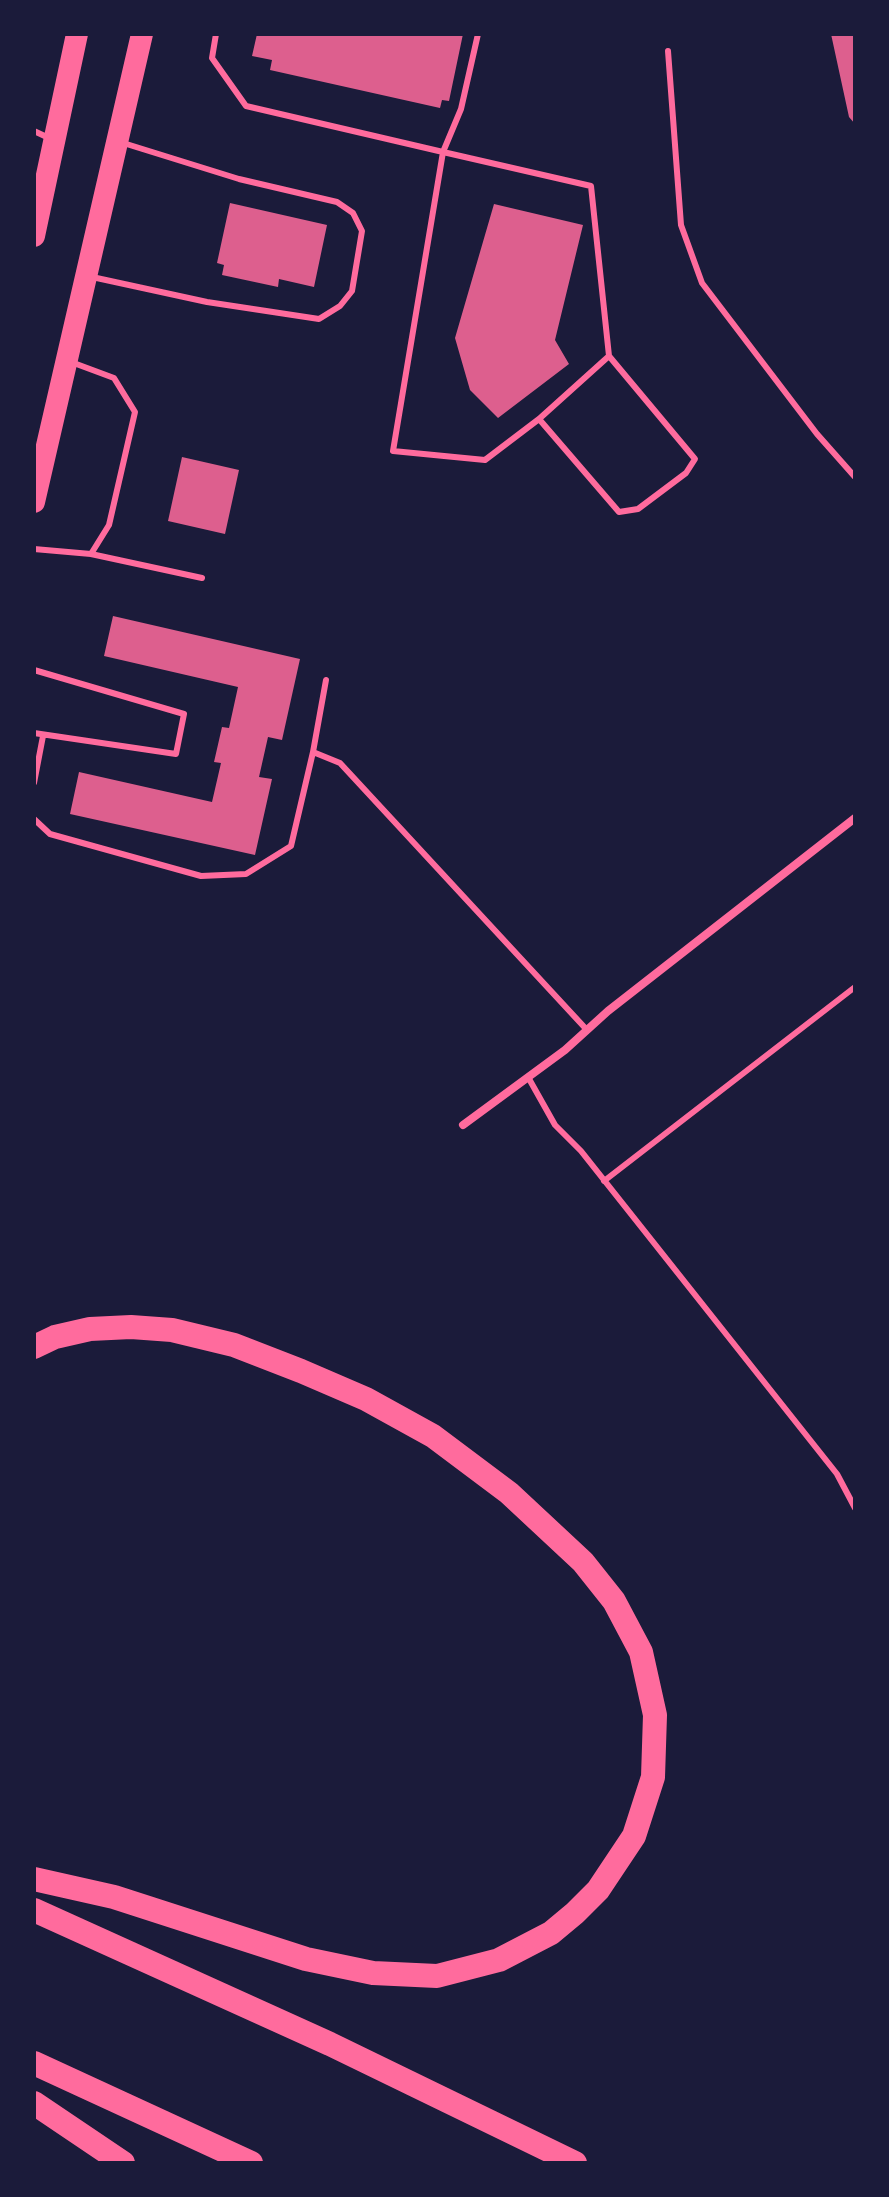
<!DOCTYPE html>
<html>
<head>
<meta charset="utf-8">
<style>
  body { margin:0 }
  #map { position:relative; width:889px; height:2197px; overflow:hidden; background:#1b1b3a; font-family:Poppins,sans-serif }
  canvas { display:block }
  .frame { position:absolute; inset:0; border:36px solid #1b1b3a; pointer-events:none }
</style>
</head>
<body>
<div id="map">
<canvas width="889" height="2197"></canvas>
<div class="frame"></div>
</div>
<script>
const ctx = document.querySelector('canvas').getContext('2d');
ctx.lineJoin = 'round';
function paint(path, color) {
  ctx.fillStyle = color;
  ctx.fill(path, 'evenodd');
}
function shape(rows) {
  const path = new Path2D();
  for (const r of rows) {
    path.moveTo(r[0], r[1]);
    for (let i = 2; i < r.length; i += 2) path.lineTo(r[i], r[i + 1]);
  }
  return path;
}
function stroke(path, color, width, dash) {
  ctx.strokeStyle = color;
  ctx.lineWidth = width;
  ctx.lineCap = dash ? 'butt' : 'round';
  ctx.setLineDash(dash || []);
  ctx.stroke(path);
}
paint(shape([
  [257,34,463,34,449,101,442,100,440,108,270,70,272,60,252,56],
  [831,34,855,34,855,124,849,117],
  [230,203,327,225,314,287,279,279,278,287,222,275,224,265,217,263],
  [494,204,583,225,555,340,569,364,498,418,470,390,455,338],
  [182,457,239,470,225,534,168,521],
  [113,616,300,659,282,740,268,737,259,777,272,779,255,855,70,814,79,772,212,802,221,763,214,762,222,727,229,728,238,687,104,656]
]), '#dd5f8e');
stroke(shape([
  [216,34,212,58,246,106,443,152,461,109,478,34],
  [668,51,681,225,702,283,817,434,855,477],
  [34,131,49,138],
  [92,277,207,302,319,319,340,306,352,291,362,231,353,213,337,202,239,179,120,142],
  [71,362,114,378,135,412,109,525,91,554],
  [539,419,619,512,638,509,686,473,695,459,609,356,591,186,443,152,393,451,485,460,539,419,609,356],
  [34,549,91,554,202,578],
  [34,670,184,714,176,754,34,733],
  [313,752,326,680],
  [34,783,43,736],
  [34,819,50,834,201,876,246,874,291,846,313,752,340,763,587,1030],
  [528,1077,555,1125,581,1151,837,1474,855,1508],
  [604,1181,855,987]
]), '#ff6b9d', 6);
stroke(shape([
  [463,1125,565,1050,608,1011,855,818]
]), '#ff6b9d', 8);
stroke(shape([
  [34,236,77,34],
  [34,502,142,34]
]), '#ff6b9d', 22);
stroke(shape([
  [34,1347,55,1337,90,1329,131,1327,172,1330,234,1345,301,1371,366,1399,433,1436,509,1493,583,1562,614,1601,641,1652,655,1715,653,1777,634,1836,598,1890,575,1913,551,1933,499,1960,437,1976,373,1973,306,1959,114,1897,34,1879],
  [34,1910,330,2044,575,2163],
  [34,2063,251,2163],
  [34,2103,123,2163]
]), '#ff6b9d', 24);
</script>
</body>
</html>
